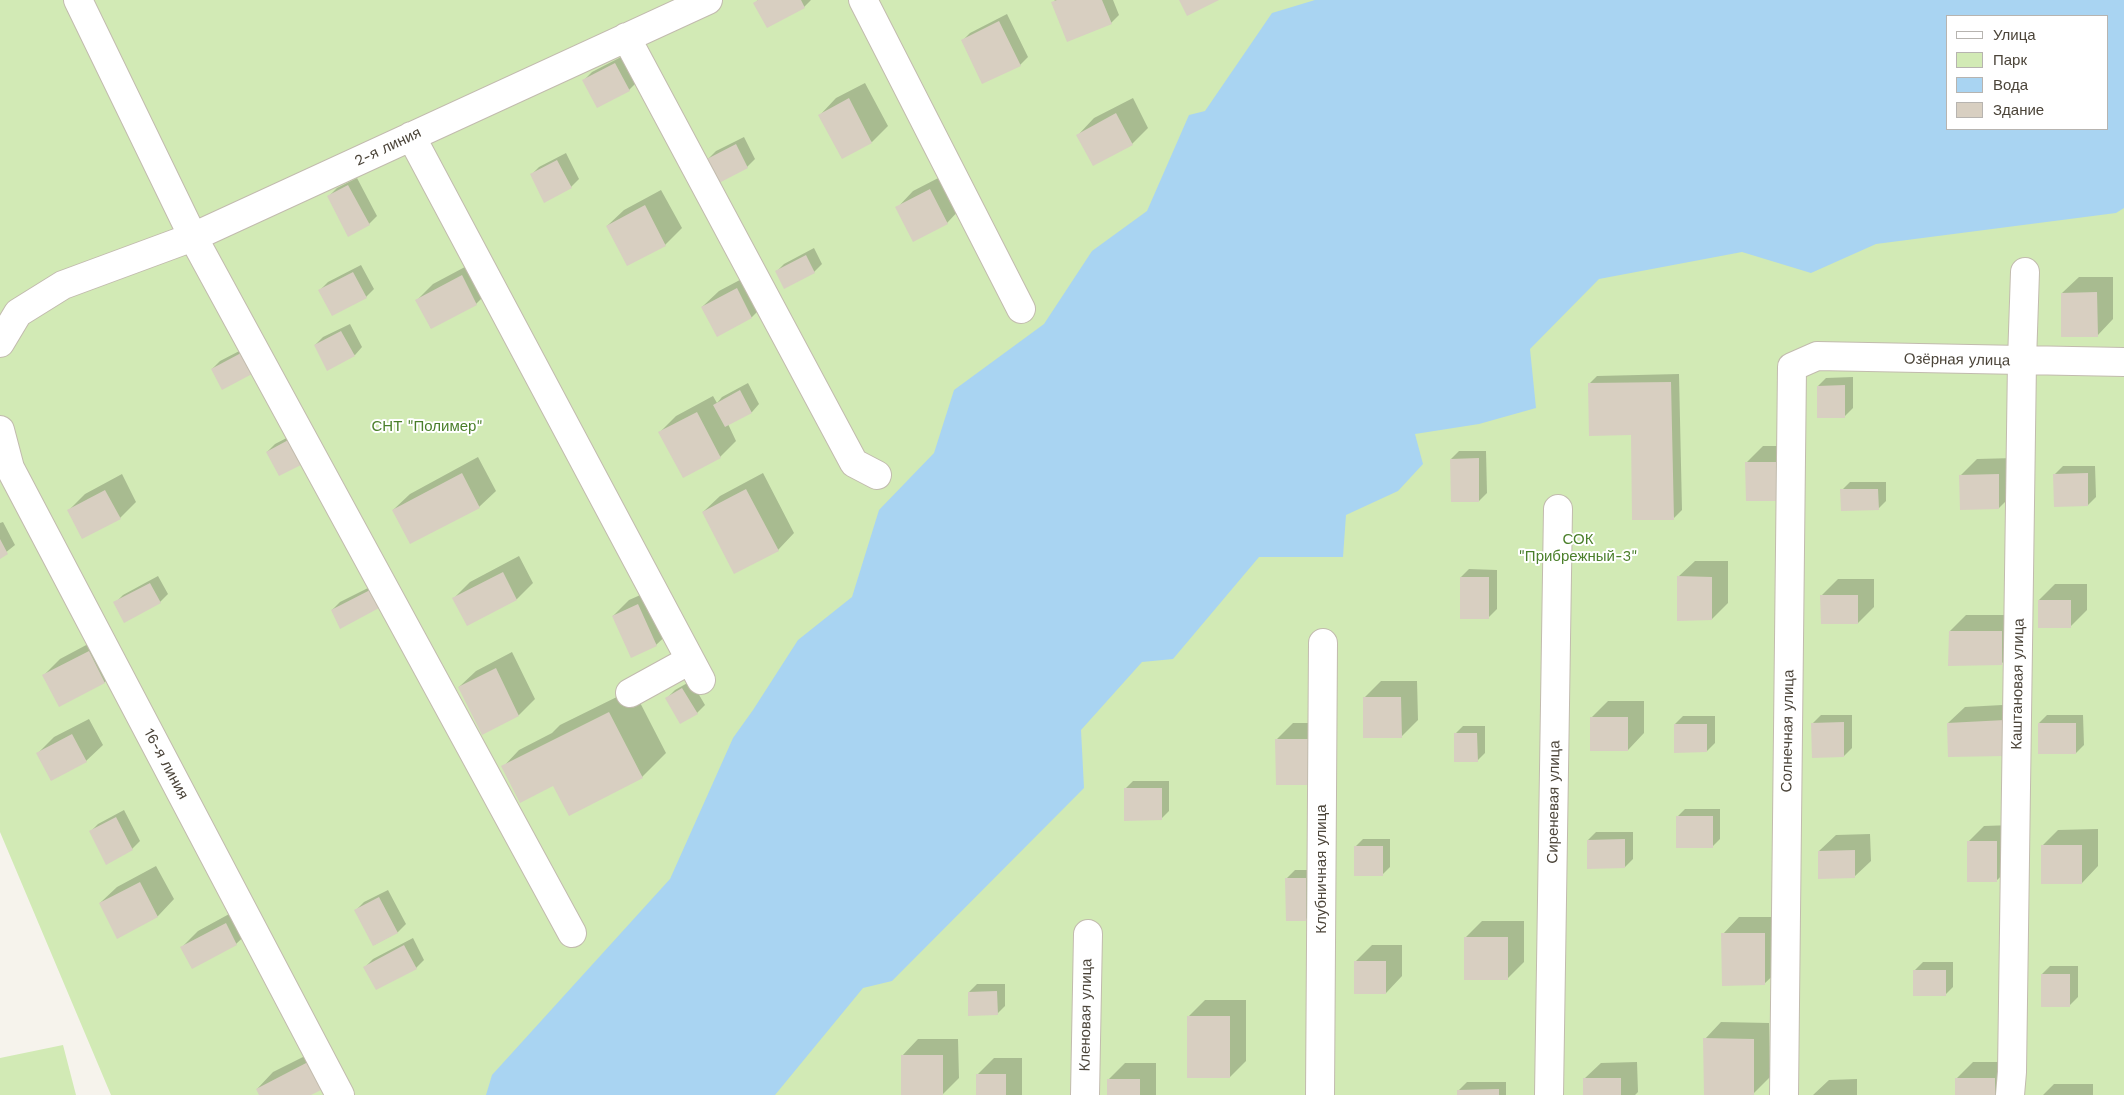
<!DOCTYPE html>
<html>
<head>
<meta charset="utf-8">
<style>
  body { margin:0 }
  #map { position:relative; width:2124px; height:1095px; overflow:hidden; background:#f6f3ec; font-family:"Work Sans",sans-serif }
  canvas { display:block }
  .legend { position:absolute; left:1946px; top:15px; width:162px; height:115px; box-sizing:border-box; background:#fff; border:1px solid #b7b4b0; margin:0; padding:6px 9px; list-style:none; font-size:15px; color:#4b4439 }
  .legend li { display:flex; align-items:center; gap:10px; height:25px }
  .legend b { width:25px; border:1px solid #b7b4b0 }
</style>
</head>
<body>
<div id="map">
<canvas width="2124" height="1095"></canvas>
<ul class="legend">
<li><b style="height:6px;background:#fff"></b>Улица</li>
<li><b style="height:14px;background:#d2eab5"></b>Парк</li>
<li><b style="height:14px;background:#a9d4f2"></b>Вода</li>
<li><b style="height:14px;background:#d8cfc1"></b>Здание</li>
</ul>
</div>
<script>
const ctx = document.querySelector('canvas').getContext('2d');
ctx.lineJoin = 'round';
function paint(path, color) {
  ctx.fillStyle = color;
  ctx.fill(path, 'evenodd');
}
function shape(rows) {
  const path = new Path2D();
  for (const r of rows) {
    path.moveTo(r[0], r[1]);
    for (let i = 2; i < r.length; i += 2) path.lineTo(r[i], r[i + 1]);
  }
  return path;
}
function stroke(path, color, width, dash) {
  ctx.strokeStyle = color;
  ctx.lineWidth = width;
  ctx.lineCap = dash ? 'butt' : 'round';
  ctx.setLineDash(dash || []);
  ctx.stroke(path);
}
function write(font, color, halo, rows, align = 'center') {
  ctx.font = font + ' "Work Sans",sans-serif';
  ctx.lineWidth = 4;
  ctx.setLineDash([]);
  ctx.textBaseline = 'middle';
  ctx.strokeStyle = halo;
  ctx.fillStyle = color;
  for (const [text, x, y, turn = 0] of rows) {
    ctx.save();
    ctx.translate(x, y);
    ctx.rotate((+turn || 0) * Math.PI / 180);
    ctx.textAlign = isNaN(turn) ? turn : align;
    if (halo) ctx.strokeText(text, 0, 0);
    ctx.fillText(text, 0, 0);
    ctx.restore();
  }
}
paint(shape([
  [0,0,2124,0,2124,1095,111,1095,0,832],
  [1948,16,2108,16,2108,129,1948,129],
  [63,1045,76,1095,0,1095,0,1058]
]), '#d2eab5');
paint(shape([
  [1315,0,2124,0,2124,208,2116,213,1876,244,1811,273,1742,252,1599,279,1530,349,1536,408,1479,424,1415,434,1423,464,1398,491,1346,515,1343,557,1259,557,1173,659,1142,662,1081,730,1084,788,892,981,863,988,775,1095,486,1095,492,1075,670,879,733,738,753,710,798,640,852,597,879,510,934,453,954,390,1044,324,1092,251,1147,211,1189,115,1205,111,1272,13],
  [1948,16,2108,16,2108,129,1948,129]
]), '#a9d4f2');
paint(shape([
  [758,0,811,0,804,7,755,3],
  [1055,0,1113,0,1119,15,1111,23,1053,3],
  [1007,14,1028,57,1020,65,962,41,970,33],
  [623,56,637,82,629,90,584,80,592,72],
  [865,83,888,126,872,142,820,115,836,98],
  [1133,98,1148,128,1132,144,1078,135,1094,118],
  [744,137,755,159,747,167,708,159,716,151],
  [566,153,579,179,571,187,531,175,539,167],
  [946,174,963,206,947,223,897,208,913,191],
  [357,178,377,216,369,224,329,196,337,188],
  [661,190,682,228,665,245,607,226,624,210],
  [814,248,822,264,814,272,776,272,784,264],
  [478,260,493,287,476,304,431,328,417,300,433,284],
  [361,265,374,289,366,297,320,290,328,282],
  [753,273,768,301,752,317,717,335,702,307,719,291],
  [2079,277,2113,277,2113,319,2097,336,2062,293],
  [350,324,362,347,355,355,315,345,323,337],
  [249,346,259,365,212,369,220,361],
  [1679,374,1682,510,1674,518,1632,434,1589,384,1597,376],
  [1853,377,1853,408,1845,416,1818,386,1826,378],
  [748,383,759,404,752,412,728,424,736,441,720,457,660,432,676,416,713,396,717,403,722,397],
  [300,431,312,454,267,452,275,444],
  [1763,446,1794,446,1778,500,1747,462],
  [1459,451,1486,451,1487,493,1479,501,1451,459],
  [478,457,496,491,479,507,393,510,410,494],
  [2015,458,2015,492,1999,508,1961,475,1977,459],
  [2063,466,2095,466,2096,497,2088,505,2055,474],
  [763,473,794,533,778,550,703,512,720,496],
  [122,474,136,502,120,518,69,510,85,494],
  [1850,482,1886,482,1886,501,1878,509,1842,490],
  [3,522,15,545,0,557,0,523],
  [519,556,533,583,517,599,468,624,454,598,470,582],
  [1695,561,1728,561,1728,603,1712,619,1678,577],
  [1469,569,1497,570,1497,609,1489,617,1461,577],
  [158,576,168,594,160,602,115,603,123,595],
  [1838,579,1874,579,1874,607,1858,623,1821,596],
  [378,583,387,599,379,607,341,627,332,610,340,602],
  [2055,584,2087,584,2087,610,2071,626,2039,600],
  [654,589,673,629,656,645,613,616,629,600],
  [1966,615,2017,615,2018,648,2001,664,1950,631],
  [105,635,121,665,105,682,59,705,44,675,60,659],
  [512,652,535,699,519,715,482,733,459,687,476,671],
  [691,681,705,705,697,713,667,698,675,690],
  [1381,681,1417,681,1418,720,1401,737,1364,698],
  [633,689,666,753,642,777,503,767,519,750,552,733,560,725],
  [1608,701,1644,701,1644,733,1628,750,1591,718],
  [2021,704,2005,754,1948,723,1965,707],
  [1821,715,1852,715,1852,748,1844,756,1813,723],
  [2047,715,2083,715,2084,745,2076,753,2039,723],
  [1683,716,1715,716,1715,743,1707,751,1675,724],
  [89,719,103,745,86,761,38,753,54,737],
  [1293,723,1324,723,1324,768,1307,784,1277,739],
  [1463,726,1485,726,1485,753,1477,761,1455,734],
  [1133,781,1169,781,1169,811,1161,819,1125,789],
  [1685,809,1720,809,1720,839,1712,847,1677,817],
  [124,810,140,841,132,849,90,832,98,824],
  [2013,825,2013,865,1996,881,1968,842,1984,826],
  [2098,829,2098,866,2082,883,2042,846,2058,830],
  [1596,832,1633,832,1633,859,1625,867,1588,840],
  [1870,834,1871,861,1854,877,1819,851,1836,835],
  [1363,839,1390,839,1390,867,1382,875,1355,847],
  [156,866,174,899,158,916,118,937,100,903,117,887],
  [1295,870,1313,870,1313,912,1305,920,1287,878],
  [388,890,406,924,398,932,374,945,356,910,364,902],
  [242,907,253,928,236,944,193,967,182,947,198,931],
  [1739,917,1780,917,1781,968,1764,984,1723,934],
  [1482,921,1524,921,1524,962,1507,979,1465,938],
  [413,938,424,960,416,968,365,967,373,959],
  [1372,945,1402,945,1402,976,1386,993,1355,962],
  [1923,962,1953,962,1953,987,1945,995,1915,970],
  [2050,966,2078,966,2078,997,2070,1005,2042,974],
  [977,984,1005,984,1005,1006,997,1014,969,992],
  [1205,1000,1246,1000,1246,1061,1230,1077,1189,1016],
  [1721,1022,1769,1023,1770,1077,1754,1093,1705,1039],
  [918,1039,958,1039,959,1078,942,1095,902,1095,902,1056],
  [325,1046,309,1095,260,1095,257,1089,273,1072],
  [994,1058,1022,1058,1022,1095,978,1095,978,1074],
  [1637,1062,1638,1092,1635,1095,1584,1095,1584,1079,1601,1063],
  [1973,1062,2010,1062,2011,1095,1957,1095,1956,1079],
  [1125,1063,1156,1063,1156,1095,1108,1095,1108,1080],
  [1857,1079,1857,1095,1813,1095,1829,1080],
  [1467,1082,1506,1082,1506,1095,1459,1095,1459,1090],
  [2054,1084,2093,1084,2093,1095,2043,1095]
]), '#0003');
paint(shape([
  [758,0,801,0,805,8,767,28,753,3],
  [1057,0,1102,0,1112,24,1067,42,1051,2],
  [1179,0,1219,0,1187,16],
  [999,21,1021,66,982,84,961,40],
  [615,63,630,91,597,108,582,80],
  [849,98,872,143,842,159,818,115],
  [1116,113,1133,145,1093,166,1076,135],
  [736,144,748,168,719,183,707,159],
  [557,160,572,188,544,203,530,174],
  [348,185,370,225,348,237,327,196],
  [930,189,948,224,913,242,895,207],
  [645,205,666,246,627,266,606,226],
  [806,255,815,273,784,289,775,271],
  [353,272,367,298,332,316,318,290],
  [462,275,477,305,431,329,415,300],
  [737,288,752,318,717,337,701,307],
  [2097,292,2098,337,2061,337,2061,293],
  [341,331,355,356,327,371,314,345],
  [241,353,252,374,222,390,211,369],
  [1671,382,1674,520,1632,520,1631,435,1589,436,1588,383],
  [1845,385,1845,418,1817,418,1817,386],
  [740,390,752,413,725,427,713,405],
  [697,412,721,458,683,478,658,432],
  [292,438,305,463,279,476,266,452],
  [1479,458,1479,502,1451,502,1450,459],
  [1745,462,1778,462,1778,501,1746,501],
  [462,473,480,508,410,544,392,510],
  [2088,473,2088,506,2054,507,2053,474],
  [1999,474,1999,509,1960,510,1959,475],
  [746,489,779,551,734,574,702,512],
  [1840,489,1878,489,1879,510,1841,511],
  [105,490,121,519,82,539,67,510],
  [0,539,8,554,0,559],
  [503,572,517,600,467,626,452,598],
  [1677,576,1712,577,1712,620,1677,621],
  [1460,577,1489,577,1489,619,1460,619],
  [150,583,161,603,124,623,113,602],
  [370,590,379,608,340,629,331,610],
  [1820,595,1858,595,1858,624,1821,624],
  [2038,600,2071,600,2071,628,2038,628],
  [638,604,657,646,631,658,612,616],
  [1949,631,2002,631,2002,665,1948,666],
  [89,651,105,683,59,707,42,675],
  [496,668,519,716,482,735,458,687],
  [682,688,698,714,680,724,665,698],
  [1363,697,1401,697,1402,738,1363,738],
  [609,712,643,778,569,816,553,786,520,803,501,766],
  [1590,717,1628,717,1628,751,1590,751],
  [2005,720,2006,756,1948,757,1947,723],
  [1844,722,1844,757,1812,758,1811,723],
  [2038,723,2076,723,2076,754,2038,754],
  [1674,724,1707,724,1707,752,1674,753],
  [1454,733,1477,733,1478,762,1454,762],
  [72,734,87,762,51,781,36,753],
  [1275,739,1308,739,1308,785,1276,785],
  [1124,788,1162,788,1162,820,1124,821],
  [1676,816,1713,816,1713,848,1676,848],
  [116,817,133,850,106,865,89,831],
  [1625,839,1625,868,1587,869,1587,840],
  [1967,841,1997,841,1997,882,1967,882],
  [2041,845,2082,845,2082,884,2041,884],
  [1354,846,1383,846,1383,876,1354,876],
  [1855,850,1855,878,1818,879,1818,851],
  [1285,878,1306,878,1306,921,1286,921],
  [140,882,158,917,117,939,99,903],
  [379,897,398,933,373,946,354,910],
  [226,923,237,945,192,969,180,947],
  [1721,933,1765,933,1765,985,1722,986],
  [1464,937,1508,937,1508,980,1464,980],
  [404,945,417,969,376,990,363,967],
  [1354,961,1386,961,1386,994,1354,994],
  [1913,970,1946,970,1946,996,1913,996],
  [2041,974,2070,974,2070,1007,2041,1007],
  [997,991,998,1015,968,1016,968,992],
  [1187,1016,1230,1016,1230,1078,1187,1078],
  [1703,1038,1754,1039,1754,1095,1704,1095],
  [901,1055,943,1055,943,1095,901,1095],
  [308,1062,323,1089,311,1095,259,1095,256,1089],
  [976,1074,1006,1074,1006,1095,976,1095],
  [1583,1078,1621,1078,1621,1095,1583,1095],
  [1955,1078,1995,1078,1995,1095,1955,1095],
  [1107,1079,1140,1079,1140,1095,1107,1095],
  [1499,1089,1499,1095,1457,1095,1457,1090]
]), '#d8cfc1');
const minor = shape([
  [78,0,193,237,572,933],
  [863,0,1021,309],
  [626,37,854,463,877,475],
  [411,136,701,680],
  [0,343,18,313,63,285,193,237,708,0],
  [0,430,10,468,340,1095],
  [630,693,690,660],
  [1085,1095,1088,934],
  [1320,1095,1323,643],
  [1549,1095,1558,509],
  [1784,1095,1792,367,1817,356,2124,362],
  [2010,1095,2012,1072,2022,361,2025,272]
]);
stroke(minor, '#c2bbae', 30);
stroke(minor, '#fff', 28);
write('15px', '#4b4439', '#fff', [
  ["2-я линия",388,147,-25],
  ["Озёрная улица",1957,360,1],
  ["Каштановая улица",2018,684,-89],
  ["Солнечная улица",1788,731,-89],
  ["16-я линия",166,764,62],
  ["Сиреневая улица",1554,802,-89],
  ["Клубничная улица",1322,869,-90],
  ["Кленовая улица",1086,1015,-89]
]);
write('15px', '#4a7f2a', '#fff', [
  ["СНТ \"Полимер\"",427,427],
  ["СОК",1578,540],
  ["\"Прибрежный-3\"",1578,557]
]);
</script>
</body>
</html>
